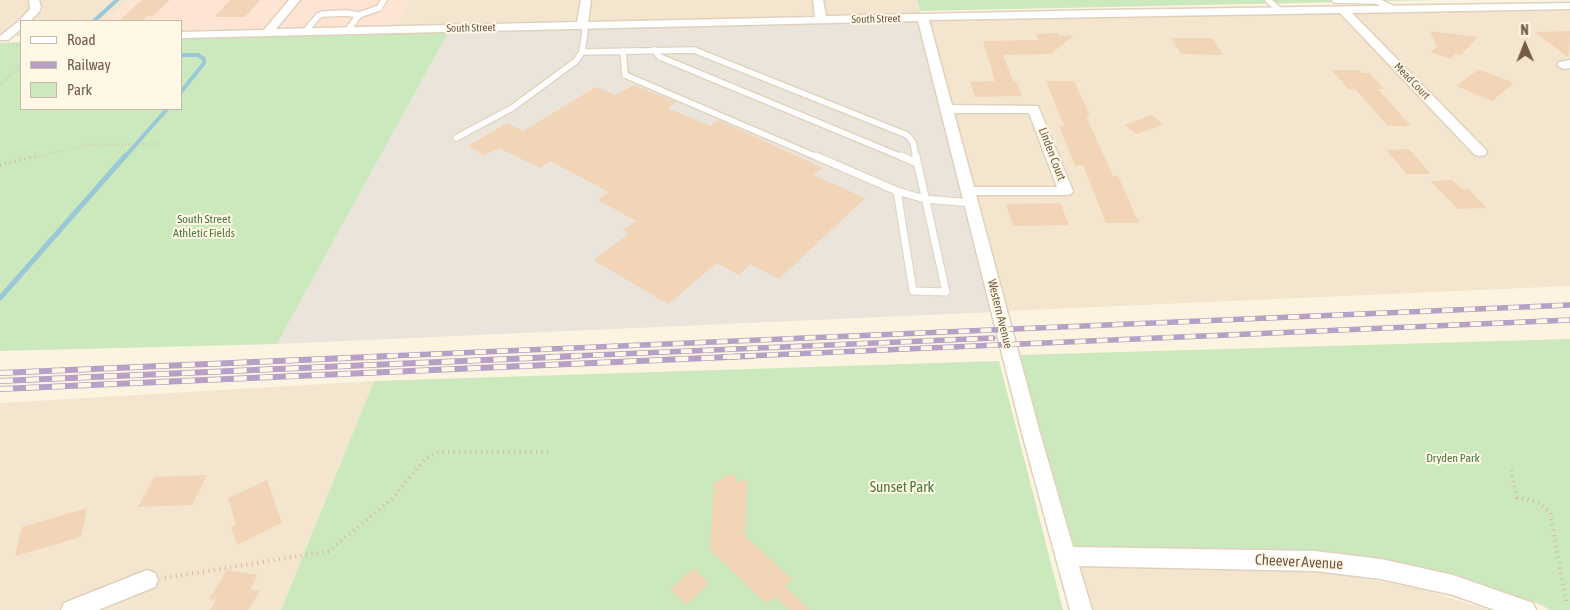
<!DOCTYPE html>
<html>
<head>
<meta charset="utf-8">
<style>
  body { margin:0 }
  #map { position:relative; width:1570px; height:610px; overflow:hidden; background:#fcf4e0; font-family:"Asap Condensed",sans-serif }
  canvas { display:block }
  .legend { position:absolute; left:20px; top:20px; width:162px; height:90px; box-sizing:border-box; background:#fff8e6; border:1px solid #c7b9a6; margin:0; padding:6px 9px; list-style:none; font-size:15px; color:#735b47 }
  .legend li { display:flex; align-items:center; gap:10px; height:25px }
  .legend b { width:25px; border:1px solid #c7b9a6 }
  .north { position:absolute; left:1500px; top:20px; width:50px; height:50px; -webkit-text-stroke:4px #fff8e6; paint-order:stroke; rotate:359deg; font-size:14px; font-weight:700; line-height:20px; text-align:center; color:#735b47 }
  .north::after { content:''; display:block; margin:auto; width:18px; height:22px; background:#735b47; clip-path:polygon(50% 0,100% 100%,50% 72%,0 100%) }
</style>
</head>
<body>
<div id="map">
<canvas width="1570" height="610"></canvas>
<ul class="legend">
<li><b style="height:6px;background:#fff"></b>Road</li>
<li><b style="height:6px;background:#b79fc5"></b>Railway</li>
<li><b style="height:14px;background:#cce9be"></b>Park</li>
</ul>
<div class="north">N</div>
</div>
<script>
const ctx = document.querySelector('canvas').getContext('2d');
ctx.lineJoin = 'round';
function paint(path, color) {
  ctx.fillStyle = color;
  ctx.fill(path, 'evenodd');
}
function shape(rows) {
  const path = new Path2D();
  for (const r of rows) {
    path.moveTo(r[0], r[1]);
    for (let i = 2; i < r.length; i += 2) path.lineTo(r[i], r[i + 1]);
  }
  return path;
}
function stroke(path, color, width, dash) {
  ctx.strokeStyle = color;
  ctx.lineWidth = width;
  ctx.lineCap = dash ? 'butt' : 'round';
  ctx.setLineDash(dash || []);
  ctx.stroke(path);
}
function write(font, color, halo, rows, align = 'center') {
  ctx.font = font + ' "Asap Condensed",sans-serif';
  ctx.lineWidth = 4;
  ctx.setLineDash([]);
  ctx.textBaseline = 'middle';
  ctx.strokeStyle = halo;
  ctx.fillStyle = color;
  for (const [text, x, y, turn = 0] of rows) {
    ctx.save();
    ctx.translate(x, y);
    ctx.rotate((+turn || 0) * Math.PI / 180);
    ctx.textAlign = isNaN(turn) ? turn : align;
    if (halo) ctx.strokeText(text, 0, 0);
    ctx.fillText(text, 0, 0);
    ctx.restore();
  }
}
paint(shape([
  [0,0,129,0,105,21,21,21,21,36,0,36],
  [411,0,917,0,922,17,395,27],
  [1570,8,1570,286,1007,311,928,20],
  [374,381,281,610,0,610,0,403],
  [1078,566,1317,571,1410,586,1490,610,1090,610]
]), '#f4e6ce');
paint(shape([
  [129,0,411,0,395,27,181,32,181,21,105,21]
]), '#fde4d3');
paint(shape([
  [922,22,994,312,277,344,449,31]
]), '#eae4db');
paint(shape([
  [917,0,1433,0,920,11],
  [449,31,277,344,0,351,0,43,21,42,21,109,181,109,181,38],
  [1570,339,1570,610,1550,610,1537,603,1424,571,1075,549,1018,355],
  [999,361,1063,610,281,610,374,381]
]), '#cce9be');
stroke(shape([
  [94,21,117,0],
  [181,55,198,55,204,59,204,63,181,92],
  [124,158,167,109]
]), '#9bc8d7', 4);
stroke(shape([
  [0,298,125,156]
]), '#9bc8d7', 5);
paint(shape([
  [142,0,170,0,153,16,147,16,144,20,120,20],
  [230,0,260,0,245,17,214,17],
  [1430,31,1478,37,1461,55,1455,54,1450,59,1430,52,1437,47],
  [1570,31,1569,58,1534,32],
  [1058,33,1059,36,1074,35,1051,54,1003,55,1013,81,1016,81,1022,96,975,97,970,82,995,81,983,41,1039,40,1036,34],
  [1171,38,1212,38,1224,55,1181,54],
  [1479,69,1514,83,1492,101,1456,86],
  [1332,70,1360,70,1363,73,1370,73,1384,89,1378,89,1411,126,1388,126,1355,89,1348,89],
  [1046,81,1074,81,1090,116,1086,116,1113,176,1118,176,1139,223,1106,223,1083,165,1075,166,1059,126,1064,126],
  [634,85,676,102,667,108,710,126,718,120,823,168,813,175,865,198,779,279,750,264,739,275,717,263,668,304,593,260,629,234,623,230,636,221,598,200,609,192,550,161,540,168,499,148,485,155,468,146,507,123,523,131,596,87,616,95],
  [1151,115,1164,124,1137,134,1124,125],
  [1409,149,1431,174,1407,174,1386,150],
  [1452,180,1462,189,1468,189,1487,208,1458,209,1430,181],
  [1060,203,1069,225,1013,226,1006,204],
  [207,475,192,505,138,507,154,477],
  [724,475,737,475,736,481,747,481,745,536,792,579,785,586,810,610,789,610,775,596,767,604,710,550,714,481,723,481],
  [267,480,282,523,237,545,231,527,236,524,228,498],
  [87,508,81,537,15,556,22,527],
  [694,568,709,584,686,605,670,589],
  [227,570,258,575,250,589,260,591,248,610,210,610,216,600,209,599]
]), '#f2d4b7');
const laneFar1 = shape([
  [1268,0,1279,10],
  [1335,0,1377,1,1394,9],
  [347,31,359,15,379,8,384,0],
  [305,32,318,16,323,14,347,13,359,15],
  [654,50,660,57,904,158],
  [623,51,625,75,819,158],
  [582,52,694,50,907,135,913,142,916,158],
  [456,138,512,108,576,61,582,52,585,31,583,25]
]);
const lane = shape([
  [816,156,897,191,925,199,972,203],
  [901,156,917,163],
  [897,191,913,291,946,292,916,156]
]);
const street = shape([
  [29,0,39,0,41,7,39,12,30,21,21,21,21,29,8,40,0,40,0,36,19,21,30,9,29,0],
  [289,0,300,0,276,29,577,22,581,0,591,0,588,22,815,17,813,0,823,0,826,16,1102,10,1570,3,1570,9,1352,13,1485,149,1487,152,1485,155,1480,156,1475,155,1340,13,929,20,952,105,1038,106,1073,191,1071,194,1066,195,976,195,1040,433,1073,547,1315,551,1381,559,1453,575,1533,603,1536,610,1495,610,1453,595,1381,579,1315,571,1079,566,1092,610,1070,610,1022,433,918,21,181,38,181,32,264,30,289,0],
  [954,113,1029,113,1057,187,974,187,954,113],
  [1570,60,1570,68,1563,69,1557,65,1559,62,1570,60],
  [147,570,155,573,158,580,155,587,98,610,61,610,64,603,147,570]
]);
stroke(laneFar1, '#e0d1bc', 8);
stroke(lane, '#e0d1bc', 9);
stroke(street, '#e0d1bc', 3);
stroke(shape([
  [13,45,21,45],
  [0,84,21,65],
  [31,158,86,145,157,144]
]), '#d6b89b', 2.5, [0.5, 2.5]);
stroke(shape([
  [0,165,37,156]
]), '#d6b89b', 3, [1, 4]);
stroke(shape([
  [1511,470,1517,497,1540,503,1550,513,1566,601],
  [165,578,329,551,392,499,425,459,439,452,548,452]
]), '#d6b89b', 4, [1, 4.5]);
stroke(laneFar1, '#fff', 5.5);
stroke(lane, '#fff', 7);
paint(street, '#fff');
const railFar1 = shape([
  [365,357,1570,305],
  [549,357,993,338],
  [723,357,1570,320]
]);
const rail = shape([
  [0,373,393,356],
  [0,381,578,356],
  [0,389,752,356]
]);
stroke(railFar1, '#b79fc5', 5.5);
stroke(rail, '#b79fc5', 6);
stroke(railFar1, '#fff8e6', 4, [11]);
stroke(rail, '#fff8e6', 4.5, [13]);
write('11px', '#735b47', '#fff8e6', [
  ["South Street",876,19,-1],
  ["South Street",471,28,-1],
  ["Mead Court",1412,81,46]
]);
write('12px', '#735b47', '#fff8e6', [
  ["Linden Court",1052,154,69],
  ["Western Avenue",1000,314,76]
]);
write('12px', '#4b793f', '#fff8e6', [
  ["South Street",204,219],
  ["Athletic Fields",204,233],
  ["Dryden Park",1453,458]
]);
write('15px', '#4b793f', '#fff8e6', [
  ["Sunset Park",902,487]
]);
write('15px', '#735b47', '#fff8e6', [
  ["Cheever Avenue",1299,562,3]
]);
</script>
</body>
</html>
